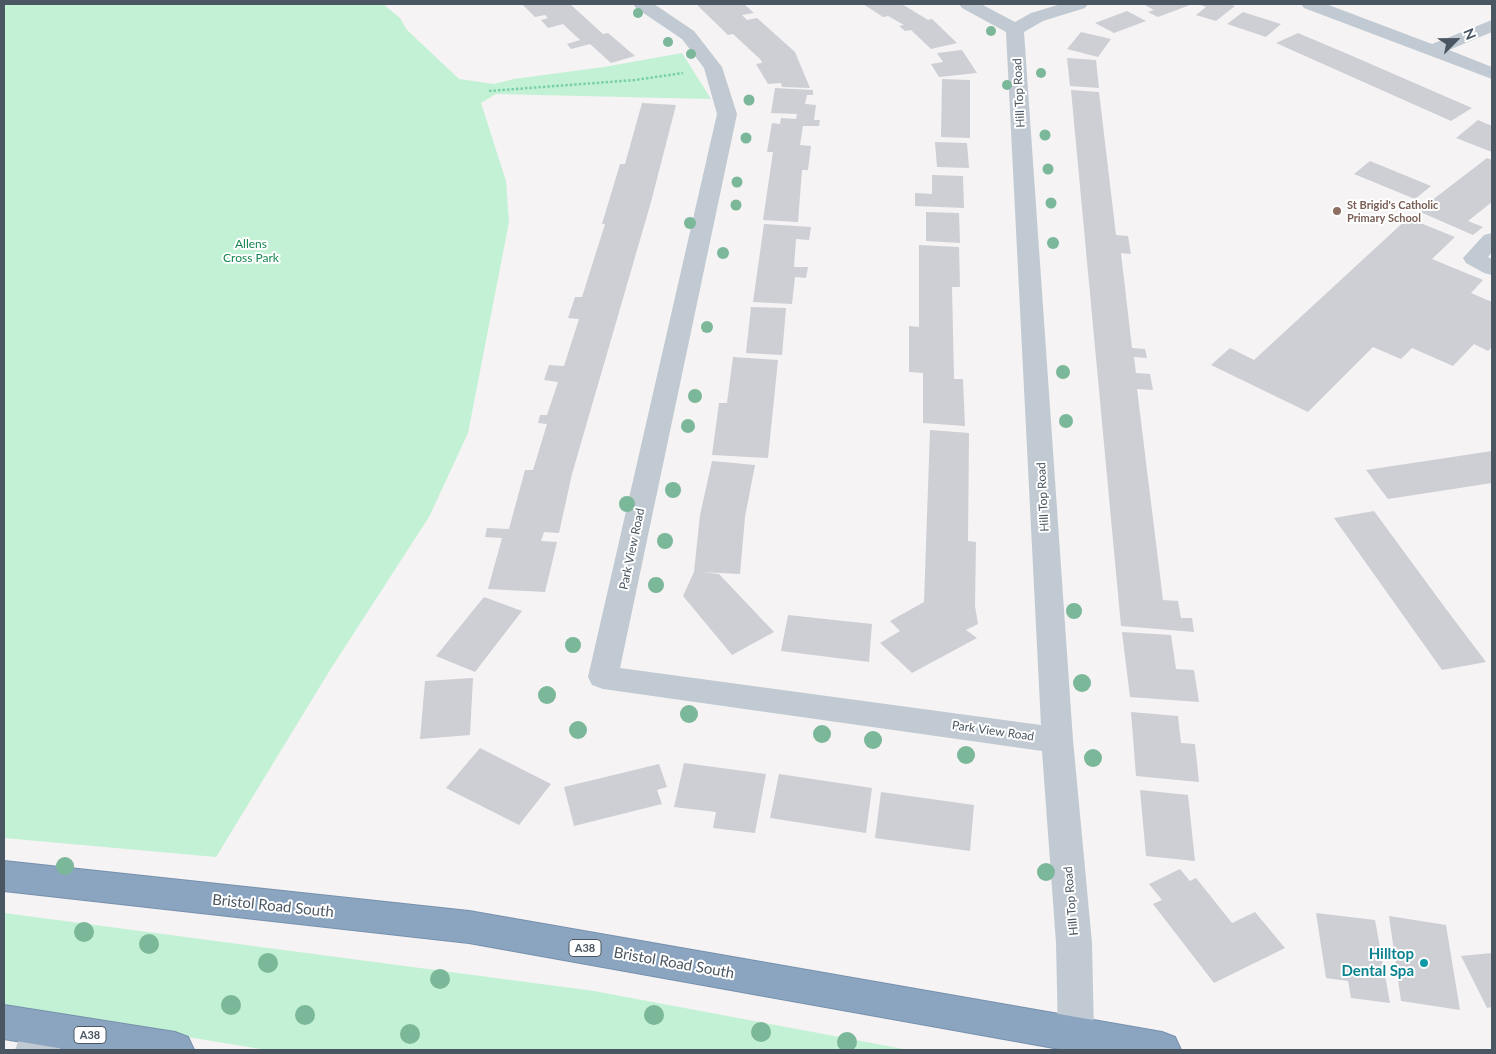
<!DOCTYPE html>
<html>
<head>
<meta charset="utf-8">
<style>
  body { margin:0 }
  #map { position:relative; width:1496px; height:1054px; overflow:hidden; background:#f5f3f3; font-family:Lato,sans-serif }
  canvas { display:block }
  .frame { position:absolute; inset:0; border:5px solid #4a5661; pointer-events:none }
  .north { position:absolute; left:1431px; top:15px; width:50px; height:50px; -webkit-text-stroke:4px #fff; paint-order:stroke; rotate:67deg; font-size:14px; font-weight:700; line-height:20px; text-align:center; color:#4a5661 }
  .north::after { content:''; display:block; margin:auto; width:18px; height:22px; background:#4a5661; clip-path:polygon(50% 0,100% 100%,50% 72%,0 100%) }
</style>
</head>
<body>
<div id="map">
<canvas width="1496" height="1054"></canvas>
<div class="frame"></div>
<div class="north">N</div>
</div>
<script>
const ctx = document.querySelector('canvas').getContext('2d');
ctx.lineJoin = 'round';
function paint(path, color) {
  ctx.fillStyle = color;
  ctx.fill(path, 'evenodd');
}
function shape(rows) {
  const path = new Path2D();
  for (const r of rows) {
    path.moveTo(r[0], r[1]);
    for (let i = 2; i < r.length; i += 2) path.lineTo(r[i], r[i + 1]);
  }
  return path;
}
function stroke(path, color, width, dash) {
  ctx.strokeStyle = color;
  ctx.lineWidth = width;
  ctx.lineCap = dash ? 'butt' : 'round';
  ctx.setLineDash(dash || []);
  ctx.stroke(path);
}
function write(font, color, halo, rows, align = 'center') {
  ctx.font = font + ' Lato,sans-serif';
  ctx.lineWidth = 4;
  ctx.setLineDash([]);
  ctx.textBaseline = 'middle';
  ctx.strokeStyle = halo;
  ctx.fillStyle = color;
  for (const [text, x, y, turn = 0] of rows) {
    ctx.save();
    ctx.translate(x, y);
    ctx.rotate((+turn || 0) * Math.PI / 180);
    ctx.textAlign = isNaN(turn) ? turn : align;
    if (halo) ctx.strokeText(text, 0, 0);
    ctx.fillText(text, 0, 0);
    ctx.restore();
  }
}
paint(shape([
  [6,4,383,4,400,18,407,30,459,79,494,84,514,79,604,67,682,53,711,99,496,94,481,103,506,181,509,222,468,433,429,517,330,670,216,857,4,838,4,11],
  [4,913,594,991,909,1050,267,1050,4,1007]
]), '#c3f1d5');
paint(shape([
  [522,4,570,4,603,34,608,33,635,56,611,63,590,44,571,49,567,44,580,40,563,24,548,28,541,20,548,18,545,15,535,17],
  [696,4,744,4,754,13,742,15,747,20,757,18,795,52,810,88,782,87,781,83,768,84,756,64,762,63,761,60,733,34,728,35],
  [863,4,902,4,928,20,932,19,957,43,931,49,911,30,905,31,899,26,904,25,888,16,883,17],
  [1143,4,1187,4,1190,5,1158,17,1148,12,1154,10],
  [1198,4,1228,4,1235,6,1216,21,1196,15,1206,7],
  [1127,11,1146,21,1114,33,1095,23],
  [1243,12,1281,24,1266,37,1227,24],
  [1081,32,1111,39,1098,57,1067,49],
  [1298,33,1350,55,1472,108,1451,121,1276,43],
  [962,50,977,73,939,77,931,64,943,62,937,53],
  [1067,58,1096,60,1099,88,1070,86],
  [942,79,970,80,970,138,941,137],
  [775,88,813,90,813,95,807,95,805,104,816,105,814,120,820,120,819,126,803,126,800,145,811,146,808,170,802,170,798,222,763,220,773,152,767,152,772,123,780,124,781,118,796,119,797,114,771,113],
  [1071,90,1099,92,1116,235,1128,236,1131,254,1121,253,1132,348,1145,349,1147,358,1134,357,1136,373,1150,374,1153,390,1137,389,1163,600,1178,601,1181,618,1192,618,1194,632,1121,626],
  [642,103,676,105,651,202,572,474,559,533,544,532,541,541,557,542,545,592,488,589,502,538,485,537,487,528,509,529,525,470,533,470,547,424,538,423,540,415,547,415,558,382,544,380,549,365,564,366,579,319,568,318,575,297,582,297,605,224,602,224,620,164,625,164],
  [1478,120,1492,126,1492,152,1456,138],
  [935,142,967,143,969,168,937,167],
  [1487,158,1492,160,1492,202,1468,221,1483,227,1473,235,1418,211],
  [1370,161,1431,186,1415,199,1354,174],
  [932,175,963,176,964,208,915,206,915,193,932,194],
  [926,212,959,213,960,243,926,241],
  [1408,218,1455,237,1432,259,1483,280,1471,293,1492,302,1492,347,1488,351,1474,344,1453,366,1412,348,1401,359,1373,347,1308,412,1211,365,1230,348,1254,360],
  [764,224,811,227,809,240,796,239,794,267,808,267,806,278,795,277,792,304,753,302],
  [919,245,959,247,960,287,952,287,954,379,963,379,965,426,923,423,923,373,909,372,909,326,919,327],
  [751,307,786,308,782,355,746,353],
  [733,357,778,360,768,458,712,455,719,403,727,403],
  [930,430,969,433,968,541,976,542,975,606,978,624,966,630,977,638,912,673,880,643,900,631,890,621,924,602],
  [1492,451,1492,483,1388,499,1366,470],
  [712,461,755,465,745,517,740,574,702,572,719,574,774,632,732,655,683,596,694,572,700,515],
  [1374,511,1446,609,1486,662,1442,670,1334,518],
  [484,597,522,611,475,672,436,656],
  [788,615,872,624,869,662,781,651],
  [1122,632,1171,635,1176,669,1194,670,1199,702,1130,697],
  [473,678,470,735,420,739,425,681],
  [1131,712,1178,716,1181,743,1195,744,1199,782,1136,776],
  [480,748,551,784,519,825,446,788],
  [684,763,766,774,755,833,713,828,716,812,674,807],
  [659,764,667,787,657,790,662,804,574,826,564,787],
  [779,774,872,788,866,833,770,818],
  [1140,790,1188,795,1195,861,1146,856],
  [881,792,974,805,970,851,875,838],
  [1180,869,1190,881,1196,878,1232,923,1255,912,1285,948,1214,983,1153,904,1162,900,1149,884],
  [1316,913,1375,920,1390,1003,1351,998,1348,981,1326,978],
  [1389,916,1446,925,1460,1010,1401,1001],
  [1492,953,1492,1007,1487,1008,1461,956]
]), '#cdcfd5');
const highway = shape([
  [4,861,469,911,1162,1032,1175,1037,1181,1050,1065,1050,469,943,4,891,4,861],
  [4,1005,175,1032,188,1037,194,1050,70,1050,4,1039,4,1005]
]);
stroke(highway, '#7690ad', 2);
stroke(shape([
  [489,91,635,80,683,73]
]), '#7ad0a6', 2.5, [2.5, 2]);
paint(shape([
  [633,4,654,4,694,31,722,67,737,114,620,668,1041,725,1006,32,962,8,959,4,981,4,1015,22,1031,13,1061,4,1088,4,1085,8,1043,21,1024,32,1073,740,1092,943,1094,1034,1089,1046,1073,1050,1063,1046,1058,1034,1056,943,1042,751,603,689,592,685,588,677,717,114,704,68,682,39,636,8,633,4],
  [1301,4,1326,4,1432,44,1492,20,1492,32,1449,50,1492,67,1492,79,1304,8,1301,4],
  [1492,233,1492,252,1488,257,1492,259,1492,275,1484,273,1466,263,1463,258,1484,235,1492,233],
  [55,1013,68,1018,73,1030,68,1042,59,1050,15,1050,20,1037,42,1018,55,1013]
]), '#c1cad2');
paint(highway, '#8ba5c1');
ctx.fillStyle = '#7bb799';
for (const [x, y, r] of [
  [638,13,5],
  [991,31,5],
  [668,42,5],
  [691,54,5],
  [1041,73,5],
  [1007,85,5],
  [749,100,5.5],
  [1045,135,5.5],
  [746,138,5.5],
  [1048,169,5.5],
  [737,182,5.5],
  [1051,203,5.5],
  [736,205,5.5],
  [690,223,6],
  [1053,243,6],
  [723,253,6],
  [707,327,6],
  [1063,372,7],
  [695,396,7],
  [1066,421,7],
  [688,426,7],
  [673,490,8],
  [627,504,8],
  [665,541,8],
  [656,585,8],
  [1074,611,8],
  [573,645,8],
  [1082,683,9],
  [547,695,9],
  [689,714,9],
  [578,730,9],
  [822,734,9],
  [873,740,9],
  [966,755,9],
  [1093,758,9],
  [65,866,9],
  [1046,872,9],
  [84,932,10],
  [149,944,10],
  [268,963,10],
  [440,979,10],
  [231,1005,10],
  [305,1015,10],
  [654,1015,10],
  [761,1032,10],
  [410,1034,10],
  [847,1042,10]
]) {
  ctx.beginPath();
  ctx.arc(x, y, r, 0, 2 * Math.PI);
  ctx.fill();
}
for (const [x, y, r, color] of [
  [1337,211,5,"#8d6e63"],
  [1424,963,5,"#0f9aa8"]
]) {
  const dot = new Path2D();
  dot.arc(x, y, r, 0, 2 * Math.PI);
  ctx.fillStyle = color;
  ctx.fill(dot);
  stroke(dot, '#fff', 2);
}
write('bold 11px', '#785e54', '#fff', [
  ["St Brigid's Catholic",1347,205],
  ["Primary School",1347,218]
], 'left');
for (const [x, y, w] of [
  [585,948,32],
  [90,1035,32]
]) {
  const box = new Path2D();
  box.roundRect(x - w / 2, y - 8.5, w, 17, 4);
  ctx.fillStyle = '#fff';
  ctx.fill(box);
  stroke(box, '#4a5661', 1);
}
write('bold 11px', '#4a5661', null, [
  ["A38",585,948],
  ["A38",90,1035]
]);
write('12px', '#4a5661', '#fff', [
  ["Hill Top Road",1019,93,-93],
  ["Hill Top Road",1043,497,-93],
  ["Park View Road",632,549,-78],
  ["Park View Road",993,731,8],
  ["Hill Top Road",1071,901,-95]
]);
write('12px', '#17864f', '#fff', [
  ["Allens",251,244],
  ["Cross Park",251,258]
]);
write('15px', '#4a5661', '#fff', [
  ["Bristol Road South",273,906,6],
  ["Bristol Road South",674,963,10]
]);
write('bold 15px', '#0d838f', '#fff', [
  ["Hilltop",1414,954],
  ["Dental Spa",1414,971]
], 'right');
</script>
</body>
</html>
